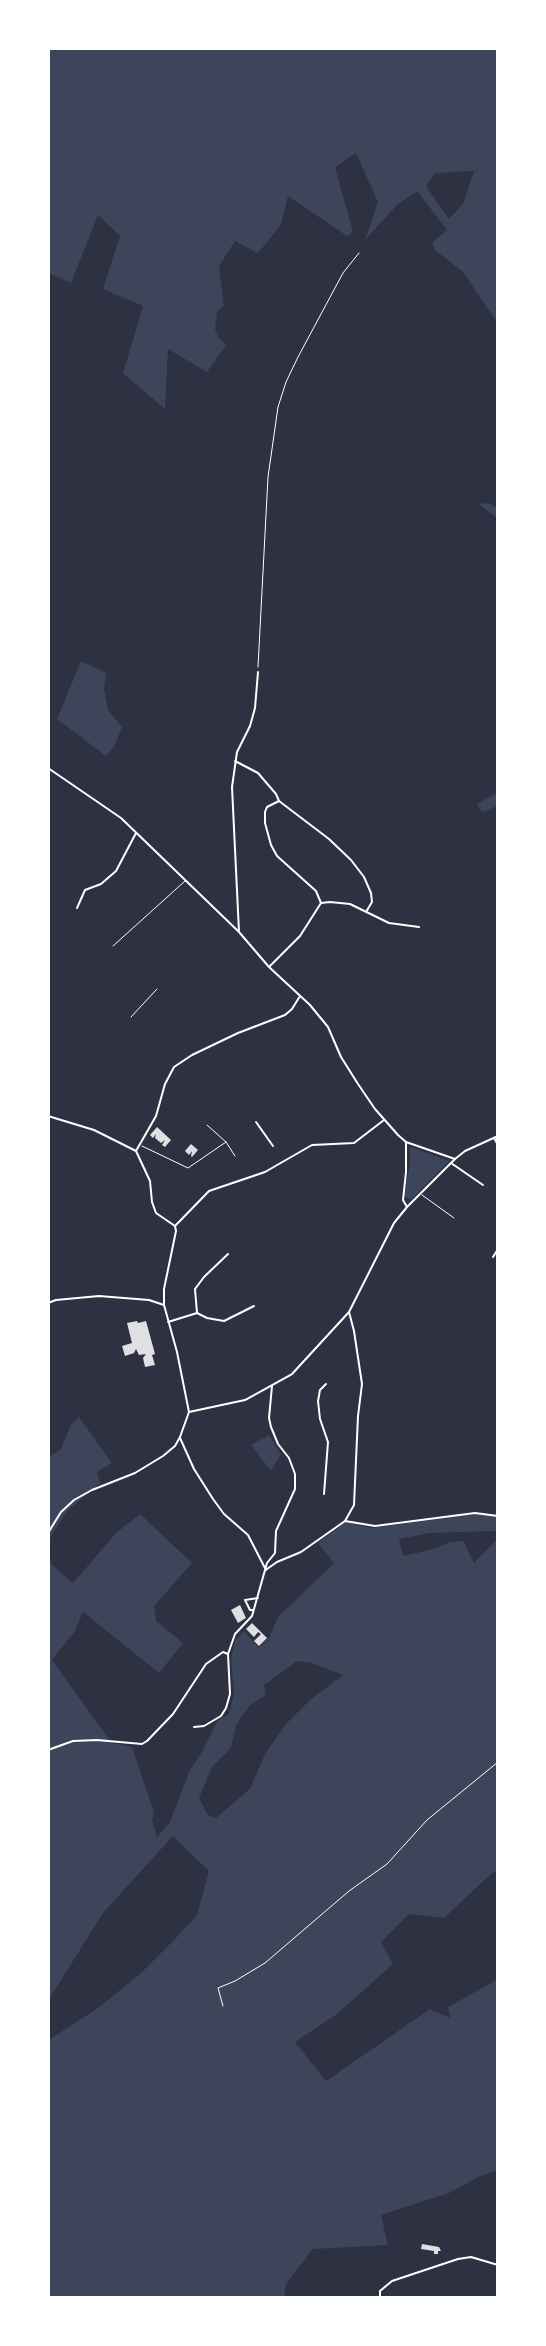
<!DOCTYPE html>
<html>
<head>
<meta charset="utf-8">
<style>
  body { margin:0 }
  #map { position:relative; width:546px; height:2346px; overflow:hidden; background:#2d3142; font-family:Montserrat,sans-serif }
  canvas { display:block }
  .frame { position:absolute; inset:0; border:50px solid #fff; pointer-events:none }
</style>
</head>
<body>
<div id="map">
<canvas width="546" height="2346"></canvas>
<div class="frame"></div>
</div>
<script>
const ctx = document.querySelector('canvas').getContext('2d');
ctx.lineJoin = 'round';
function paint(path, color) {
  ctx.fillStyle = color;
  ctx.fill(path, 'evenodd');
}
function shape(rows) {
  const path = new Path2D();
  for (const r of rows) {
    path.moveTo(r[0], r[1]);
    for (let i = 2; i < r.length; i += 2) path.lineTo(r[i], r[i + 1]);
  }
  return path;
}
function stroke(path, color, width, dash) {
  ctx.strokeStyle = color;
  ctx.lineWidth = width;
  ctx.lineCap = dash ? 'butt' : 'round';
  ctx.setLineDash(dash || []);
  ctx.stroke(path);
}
paint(shape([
  [48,48,498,48,498,324,463,272,435,250,432,243,447,230,417,191,397,205,365,240,378,202,356,153,335,167,353,232,347,236,288,196,281,225,258,253,235,241,219,266,224,306,217,312,215,329,219,338,226,345,207,372,168,349,165,409,123,373,143,306,103,289,120,236,98,215,71,283,48,273],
  [474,171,463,204,449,219,426,186,435,173],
  [477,503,490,504,498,508,498,519],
  [81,661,106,673,104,689,108,710,122,727,114,747,106,756,57,719],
  [498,792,498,806,482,812,477,804],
  [410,1147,450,1161,411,1200,404,1196,410,1163],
  [79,1417,112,1463,97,1472,100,1483,67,1511,48,1541,48,1458,60,1450,71,1425],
  [269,1435,281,1454,271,1471,251,1445],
  [140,1514,192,1563,154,1606,156,1621,183,1643,159,1673,83,1612,75,1631,52,1660,112,1743,132,1747,154,1812,152,1820,157,1837,170,1822,189,1772,203,1750,217,1721,229,1714,234,1693,231,1658,235,1641,244,1631,259,1648,270,1636,278,1617,334,1563,318,1543,345,1522,372,1528,478,1514,498,1516,498,1531,430,1533,399,1539,403,1556,434,1549,450,1542,463,1541,474,1563,497,1539,498,1535,498,1871,492,1873,444,1918,409,1914,381,1942,393,1964,337,2014,295,2042,326,2081,430,2009,450,2018,448,2007,498,1979,498,2170,480,2176,449,2193,381,2215,388,2245,313,2249,286,2284,284,2298,48,2298,48,2038,50,2039,98,2008,140,1974,175,1939,197,1915,209,1871,173,1836,103,1913,48,2001,48,1561,73,1583,116,1533],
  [297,1661,312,1663,343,1675,310,1700,285,1725,265,1754,250,1789,216,1818,208,1815,199,1798,212,1767,231,1748,236,1725,250,1705,266,1695,264,1685]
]), '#3c4559');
paint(shape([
  [157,1127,171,1140,165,1147,162,1145,165,1140,161,1143,155,1138,156,1134,153,1138,150,1135],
  [191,1144,198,1150,192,1157,191,1156,192,1151,189,1155,185,1151],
  [137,1321,138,1323,146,1321,155,1354,152,1355,155,1365,145,1367,143,1358,146,1354,139,1355,136,1349,134,1353,125,1356,122,1346,132,1343,127,1323],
  [240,1605,246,1618,238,1623,231,1610],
  [252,1623,267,1638,259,1646,254,1641,261,1634,258,1632,254,1637,246,1629],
  [422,2244,439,2247,441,2251,438,2251,438,2254,434,2254,434,2251,421,2249]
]), '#e0e0e3');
stroke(shape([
  [258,667,268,477,278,407,286,382,298,357,343,273,359,253],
  [223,2006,218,1988,235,1981,265,1963,349,1891,387,1864,427,1820,498,1762]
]), '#fff', 1);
stroke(shape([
  [113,946,185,881],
  [131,1017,157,989],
  [207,1125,226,1142,235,1156],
  [142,1146,188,1168,226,1142],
  [422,1195,454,1218]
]), '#fff', 1);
stroke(shape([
  [235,761,258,773,276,794,279,801,329,839,351,860,364,877,371,893,372,902,366,912],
  [48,768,121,818,239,932,269,967,310,1005,328,1027,341,1057,358,1084,375,1109,398,1135,406,1142,455,1159],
  [279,801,267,807,265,812,265,823,271,845,277,856,316,891,321,903],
  [77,908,85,890,101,884,116,871,136,833],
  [239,932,232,787,237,752,250,726,255,708,258,672],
  [269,967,300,936,321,903,330,902,350,904,389,923,419,927],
  [48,1116,94,1130,136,1151],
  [256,1122,273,1146],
  [494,1138,498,1145],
  [406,1142,406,1172,403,1200,407,1207,455,1159],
  [136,1151,150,1181,152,1202,156,1213,175,1226,176,1231,164,1289,164,1305,177,1352,189,1412],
  [136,1151,156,1116,165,1084,174,1067,192,1055,238,1033,285,1015,292,1009,300,996],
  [451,1163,483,1185],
  [175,1226,209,1191,265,1172,312,1145,354,1143,384,1120],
  [493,1257,498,1249],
  [48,1303,56,1300,99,1296,149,1300,164,1305],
  [197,1313,195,1289,204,1277,228,1254],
  [168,1322,197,1313,207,1318,224,1321,254,1306],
  [180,1438,194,1469,213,1499,224,1514,248,1535,266,1570],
  [324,1494,328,1442,320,1419,318,1401,320,1390,326,1384],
  [345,1521,375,1526,475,1513,498,1516],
  [267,1569,277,1562,301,1552,345,1521,354,1505,358,1416,362,1384,354,1331,349,1312],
  [253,1610,250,1610,245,1600,258,1598],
  [194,1727,204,1726,221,1716,226,1708,230,1694,228,1654,235,1634,252,1616,267,1563,275,1553,276,1531,295,1489,295,1474,289,1458,278,1444,271,1427,269,1418,272,1386],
  [48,1750,73,1741,97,1740,142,1744,147,1741,173,1714,206,1664,223,1652,228,1654],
  [380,2298,380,2291,392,2281,458,2259,471,2257,498,2265],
  [497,2298,498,2297]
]), '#fff', 2);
stroke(shape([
  [455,1159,465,1151,498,1136],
  [48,1533,61,1512,74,1500,92,1490,135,1473,163,1456,175,1446,180,1437,189,1412,245,1400,292,1374,349,1312,394,1223,407,1207]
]), '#fff', 2);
</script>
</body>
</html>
